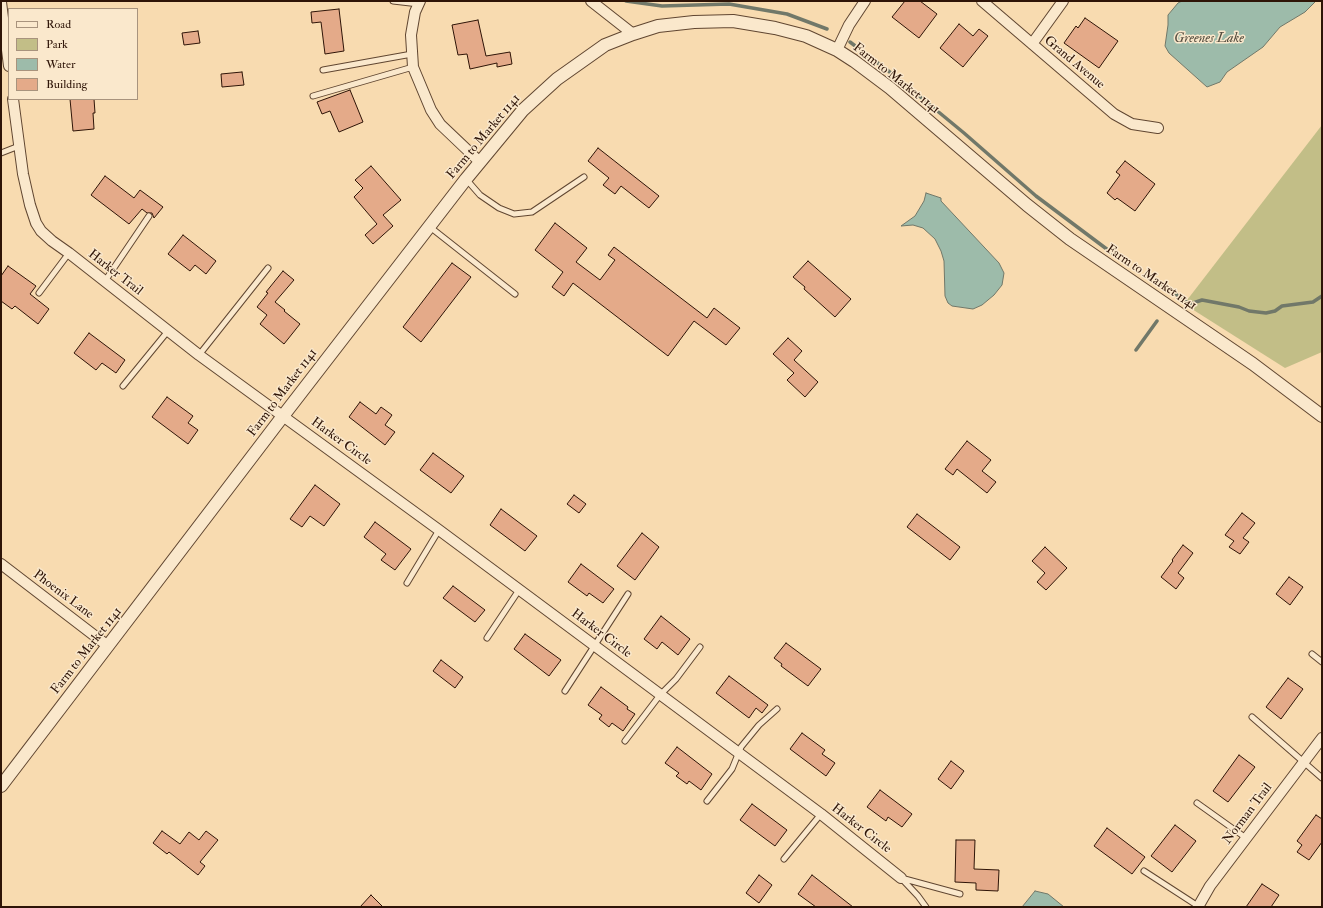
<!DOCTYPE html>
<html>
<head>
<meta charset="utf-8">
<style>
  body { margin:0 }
  #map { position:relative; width:1323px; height:908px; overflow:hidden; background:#f8dbb0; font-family:"IM FELL Double Pica",serif }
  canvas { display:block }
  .frame { position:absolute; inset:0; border:2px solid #2e1407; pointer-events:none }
  .legend { position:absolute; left:8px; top:8px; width:130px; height:92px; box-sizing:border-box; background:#fae8cc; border:1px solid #a8937d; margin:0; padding:5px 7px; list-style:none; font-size:12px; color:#2e1407 }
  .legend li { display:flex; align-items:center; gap:8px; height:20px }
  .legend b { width:20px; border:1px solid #a8937d }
</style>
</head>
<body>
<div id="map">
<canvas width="1323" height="908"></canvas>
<div class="frame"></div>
<ul class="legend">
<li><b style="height:5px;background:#fae8cc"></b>Road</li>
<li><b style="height:11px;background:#c2be87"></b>Park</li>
<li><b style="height:11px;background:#9dbbaa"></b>Water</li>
<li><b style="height:11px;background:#e4aa89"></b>Building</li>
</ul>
</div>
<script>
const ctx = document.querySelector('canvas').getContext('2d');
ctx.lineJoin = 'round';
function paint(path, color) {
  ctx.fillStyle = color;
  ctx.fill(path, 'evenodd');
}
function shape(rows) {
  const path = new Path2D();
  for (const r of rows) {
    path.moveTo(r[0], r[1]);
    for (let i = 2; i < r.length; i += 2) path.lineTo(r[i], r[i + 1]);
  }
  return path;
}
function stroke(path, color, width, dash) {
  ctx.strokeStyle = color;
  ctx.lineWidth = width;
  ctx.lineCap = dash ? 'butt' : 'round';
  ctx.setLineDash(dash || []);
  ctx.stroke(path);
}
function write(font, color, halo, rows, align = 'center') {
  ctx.font = font + ' "IM FELL Double Pica",serif';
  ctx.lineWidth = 3;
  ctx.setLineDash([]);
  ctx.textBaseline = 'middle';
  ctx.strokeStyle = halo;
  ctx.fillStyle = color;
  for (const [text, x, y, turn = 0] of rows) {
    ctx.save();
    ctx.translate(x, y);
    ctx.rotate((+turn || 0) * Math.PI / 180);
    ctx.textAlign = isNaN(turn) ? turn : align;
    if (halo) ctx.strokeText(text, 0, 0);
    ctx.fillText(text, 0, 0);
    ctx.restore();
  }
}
paint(shape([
  [1322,125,1322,352,1285,368,1184,304]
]), '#c2be87');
const water = shape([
  [1182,1,1316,1,1305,12,1280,27,1263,47,1227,72,1220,82,1207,87,1169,53,1165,46,1168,25,1168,15,1178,3,1182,1],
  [926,193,941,198,941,201,999,263,1004,273,1002,285,994,295,982,305,973,309,952,306,948,303,945,296,944,261,941,251,935,239,923,228,913,225,901,226,915,216,924,201,926,193],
  [1035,891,1048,894,1064,907,1022,907,1035,891]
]);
paint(water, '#9dbbaa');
stroke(water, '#717869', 1);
stroke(shape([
  [626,1,662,6,729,4,787,14,827,29],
  [850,42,895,76,964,133,1036,196,1112,253],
  [1161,284,1190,304,1202,300,1239,307,1249,311,1266,313,1275,311,1282,306,1313,302,1322,296],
  [1136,350,1157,321]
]), '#717869', 3.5);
const building = shape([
  [905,1,920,1,937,14,919,38,892,17,905,1],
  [339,9,344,51,325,54,321,22,312,23,311,12,339,9],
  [1085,18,1118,41,1099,68,1064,43,1076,26,1078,28,1085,18],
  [478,20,486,56,510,52,512,64,497,67,497,63,470,69,467,54,458,55,452,25,478,20],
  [959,24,973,36,979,29,988,36,963,67,940,48,959,24],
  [198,31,200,43,184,45,182,33,198,31],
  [242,72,244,85,222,87,221,74,242,72],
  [350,90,363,122,339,132,330,111,322,114,317,102,350,90],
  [70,99,94,99,95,113,93,113,94,129,73,131,70,99],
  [598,148,659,196,649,208,621,186,615,194,603,185,609,178,588,161,598,148],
  [1125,161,1155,184,1135,211,1117,198,1115,200,1107,193,1120,175,1116,172,1125,161],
  [371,166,401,200,383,215,393,226,373,244,365,235,377,224,354,197,363,188,355,180,371,166],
  [105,176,134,198,140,190,163,207,154,218,152,213,147,213,142,209,129,224,91,195,105,176],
  [555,223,587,248,576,262,600,280,615,260,608,255,614,247,707,318,714,308,740,328,726,345,694,321,668,356,573,283,564,296,552,287,563,272,535,250,555,223],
  [183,235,216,261,206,274,195,265,190,271,168,254,183,235],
  [808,261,851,299,835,317,804,289,805,287,793,277,808,261],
  [452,263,471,277,421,342,403,327,452,263],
  [8,266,36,286,30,294,49,309,38,324,15,306,12,309,1,301,1,276,8,266],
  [283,271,294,280,275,302,285,310,284,311,300,324,284,344,260,324,267,315,257,307,268,293,266,292,283,271],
  [89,333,125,360,116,373,102,363,96,370,74,353,89,333],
  [788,338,802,351,794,360,818,382,805,397,787,380,794,373,773,354,788,338],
  [167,397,193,416,188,423,198,430,188,444,152,417,167,397],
  [360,402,376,414,381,407,392,415,385,425,395,432,385,445,349,417,360,402],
  [967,441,991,460,982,471,996,482,987,493,957,469,953,475,945,469,967,441],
  [433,453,464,476,451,493,420,470,433,453],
  [315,485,340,504,324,526,310,516,302,527,290,519,315,485],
  [574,495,586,504,579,513,567,504,574,495],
  [501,509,537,536,525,551,490,525,501,509],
  [1242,513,1255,523,1243,538,1249,542,1240,554,1229,547,1234,541,1225,535,1242,513],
  [917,514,960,547,950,560,907,527,917,514],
  [375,522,411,549,395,570,381,560,386,554,364,537,375,522],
  [642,533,659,547,635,580,617,566,642,533],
  [1183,545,1193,553,1178,573,1184,578,1176,589,1161,577,1173,561,1172,560,1183,545],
  [1045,547,1067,568,1046,590,1037,582,1045,573,1032,561,1045,547],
  [581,564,614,589,603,603,589,593,587,596,568,582,581,564],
  [1289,577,1303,587,1290,605,1276,594,1289,577],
  [453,586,485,610,475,622,443,598,453,586],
  [661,616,690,639,678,655,662,642,657,649,644,639,661,616],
  [525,634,561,660,549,676,514,649,525,634],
  [786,643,821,669,808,686,781,666,782,664,774,658,786,643],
  [441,660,463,677,455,688,433,671,441,660],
  [729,676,768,705,762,713,756,708,749,718,716,693,729,676],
  [1288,678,1303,689,1281,719,1266,707,1288,678],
  [601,687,628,707,627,709,635,714,623,731,612,723,609,727,599,719,602,715,588,705,601,687],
  [802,733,825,750,822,754,835,763,826,776,790,749,802,733],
  [677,747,712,774,701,790,689,781,687,784,676,776,679,773,665,763,677,747],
  [1239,755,1255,767,1228,802,1213,791,1239,755],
  [951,761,964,771,951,789,938,779,951,761],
  [880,790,912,814,902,827,888,817,886,821,867,807,880,790],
  [752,804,787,830,775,846,740,820,752,804],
  [1316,815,1322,819,1322,842,1309,860,1297,852,1302,845,1297,841,1316,815],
  [1175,825,1196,841,1172,872,1151,856,1175,825],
  [1107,828,1145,857,1132,874,1094,846,1107,828],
  [162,831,180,844,189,832,199,840,206,831,218,840,200,862,205,866,198,875,169,852,167,854,153,843,162,831],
  [956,840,975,840,974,869,999,870,998,891,976,890,976,883,955,882,956,840],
  [759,875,772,885,759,903,746,893,759,875],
  [812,875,853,907,816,907,798,894,812,875],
  [1262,884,1279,895,1271,907,1246,907,1262,884],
  [371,895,383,907,360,907,371,895]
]);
paint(building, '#e4aa89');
stroke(building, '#2e1407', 1);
const service = shape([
  [393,1,419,4],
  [323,70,412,54],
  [313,96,413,67],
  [1,153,19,146],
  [466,179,480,195,499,208,514,214,532,212,584,177],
  [430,227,515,294],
  [105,281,149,216],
  [39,293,69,253],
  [199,355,268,268],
  [123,386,168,331],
  [407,583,439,530],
  [487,638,519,590],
  [1312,654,1322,662],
  [565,691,628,594],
  [1252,717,1322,778],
  [625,741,660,695,676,679,700,647],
  [707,801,732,769,741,747,759,725,777,709],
  [1197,803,1246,838],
  [784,859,821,814],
  [1144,871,1198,906],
  [901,878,960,894],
  [902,879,918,896,926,907]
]);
const minor = shape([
  [420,1,415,12,411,35,413,67,431,110,440,124,480,162],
  [591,1,633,34],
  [982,1,1114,114,1132,124,1158,128],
  [1,2,9,66],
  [1032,44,1063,1],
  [837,50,849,25,865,1],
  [13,99,23,174,30,205,36,223,41,231,52,241,69,253,199,355,439,530,821,814,901,878],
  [1,564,108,646],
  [1198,907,1210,886,1322,738]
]);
const tertiary = shape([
  [1,786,283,416,466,179,523,110,557,79,605,45,633,34,658,26,694,22,733,21,775,28,806,36,837,50,854,61,890,88,1027,205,1070,239,1253,364,1322,416]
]);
stroke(service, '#604631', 7);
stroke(minor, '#604631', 12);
stroke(tertiary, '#604631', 14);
stroke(service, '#fae8cc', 5);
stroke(minor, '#fae8cc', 10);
stroke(tertiary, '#fae8cc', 12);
write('13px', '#2e1407', '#fae8cc', [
  ["Grand Avenue",1074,63,40],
  ["Farm to Market 1141",896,79,38],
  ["Farm to Market 1141",484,137,-50],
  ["Harker Trail",115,273,38],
  ["Farm to Market 1141",1151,278,34],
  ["Farm to Market 1141",283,393,-53],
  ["Harker Circle",341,442,36],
  ["Phoenix Lane",63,595,37],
  ["Harker Circle",601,634,37],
  ["Farm to Market 1141",87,651,-52],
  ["Norman Trail",1248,814,-53],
  ["Harker Circle",861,829,38]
]);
write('italic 14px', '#554e40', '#fae8cc', [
  ["Greenes Lake",1209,39]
]);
</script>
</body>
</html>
